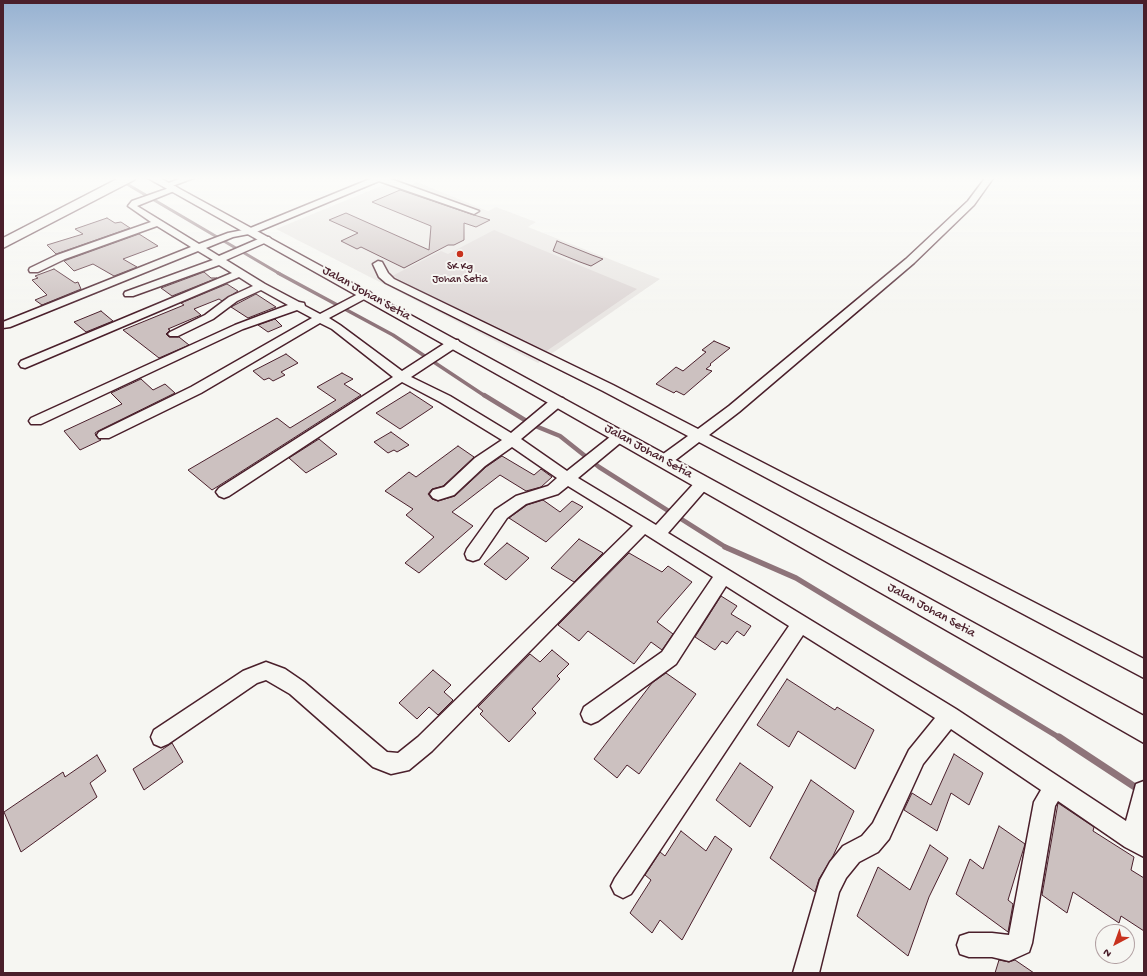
<!DOCTYPE html>
<html>
<head>
<meta charset="utf-8">
<style>
  body { margin:0 }
  #map { position:relative; width:1147px; height:976px; overflow:hidden; background:#f6f6f2; font-family:"Gochi Hand",sans-serif }
  canvas { display:block }
  .frame { position:absolute; inset:0; border:4px solid #4a1f2b; pointer-events:none }
  .north { position:absolute; left:1095px; top:924px; width:40px; height:40px; box-sizing:border-box; background:#f6f6f2; border:1px solid #b1a0a2; border-radius:50%; rotate:221deg; font-size:11px; font-weight:700; line-height:16px; text-align:center; color:#4a1f2b }
  .north::after { content:''; display:block; margin:auto; width:14px; height:18px; background:#c8321e; clip-path:polygon(50% 0,100% 100%,50% 72%,0 100%) }
</style>
</head>
<body>
<div id="map">
<canvas width="1147" height="976"></canvas>
<div class="frame"></div>
<div class="north">N</div>
</div>
<script>
const ctx = document.querySelector('canvas').getContext('2d');
ctx.lineJoin = 'round';
function paint(path, color) {
  ctx.fillStyle = color;
  ctx.fill(path, 'evenodd');
}
function shape(rows) {
  const path = new Path2D();
  for (const r of rows) {
    path.moveTo(r[0], r[1]);
    for (let i = 2; i < r.length; i += 2) path.lineTo(r[i], r[i + 1]);
  }
  return path;
}
function stroke(path, color, width, dash) {
  ctx.strokeStyle = color;
  ctx.lineWidth = width;
  ctx.lineCap = dash ? 'butt' : 'round';
  ctx.setLineDash(dash || []);
  ctx.stroke(path);
}
function write(font, color, halo, rows, align = 'center') {
  ctx.font = font + ' "Gochi Hand",sans-serif';
  ctx.lineWidth = 4;
  ctx.setLineDash([]);
  ctx.textBaseline = 'middle';
  ctx.strokeStyle = halo;
  ctx.fillStyle = color;
  for (const [text, x, y, turn = 0] of rows) {
    ctx.save();
    ctx.translate(x, y);
    ctx.rotate((+turn || 0) * Math.PI / 180);
    ctx.textAlign = isNaN(turn) ? turn : align;
    if (halo) ctx.strokeText(text, 0, 0);
    ctx.fillText(text, 0, 0);
    ctx.restore();
  }
}
paint(shape([
  [398,179,411,185,417,182,488,211,496,207,536,222,528,227,660,279,538,363,276,229]
]), '#e9e6e3');
paint(shape([
  [494,230,637,289,545,352,392,276,441,251,448,254]
]), '#ddd6d5');
stroke(shape([
  [115,177,280,274]
]), '#8e747a', 3);
stroke(shape([
  [278,273,393,335,485,396]
]), '#8e747a', 3.5);
stroke(shape([
  [484,395,533,425,560,436,599,467,727,548]
]), '#8e747a', 4.5);
stroke(shape([
  [725,547,796,578,1060,738]
]), '#8e747a', 5.5);
stroke(shape([
  [1059,737,1144,793]
]), '#8e747a', 7);
const building = shape([
  [400,190,471,214,490,220,476,227,464,223,464,240,454,245,448,245,404,268,361,247,357,249,341,241,358,233,329,220,346,213,429,250,431,226,372,202,400,190],
  [107,218,115,223,121,222,130,228,56,254,47,245,83,234,75,229,107,218],
  [139,234,158,246,123,259,137,267,114,276,93,264,74,271,64,261,139,234],
  [557,241,592,255,603,259,591,266,580,262,553,251,557,241],
  [54,269,75,283,78,282,81,289,42,305,35,300,47,295,32,280,38,278,35,276,54,269],
  [204,272,211,278,217,278,172,296,161,288,204,272],
  [227,284,238,291,222,301,219,299,194,309,201,315,168,329,170,330,166,334,169,337,179,337,189,345,159,358,123,330,184,305,181,303,227,284],
  [256,294,276,307,248,318,231,307,256,294],
  [101,311,113,321,86,332,74,322,101,311],
  [275,319,282,326,268,332,258,325,275,319],
  [714,341,730,348,710,364,711,365,706,369,712,371,684,395,676,391,674,393,656,384,676,367,683,371,706,352,702,350,714,341],
  [286,354,298,363,281,372,285,375,273,381,269,378,264,380,253,371,286,354],
  [342,373,353,379,344,384,361,395,239,473,212,490,188,470,277,418,290,428,336,400,317,387,342,373],
  [141,379,153,390,165,384,175,393,98,431,95,433,96,436,101,440,80,450,64,431,122,404,111,393,141,379],
  [410,392,433,407,400,429,376,413,410,392],
  [391,432,409,445,397,452,394,450,388,453,374,442,391,432],
  [319,439,337,454,306,473,289,458,319,439],
  [458,446,474,457,443,486,432,489,428,494,432,499,438,501,455,496,486,467,502,456,534,475,541,469,552,477,541,487,526,491,500,475,452,512,473,526,419,573,405,563,434,537,406,515,413,509,385,491,409,472,416,477,458,446],
  [543,500,560,512,572,501,583,507,546,542,509,518,527,505,543,500],
  [579,539,603,553,574,582,551,568,579,539],
  [507,543,529,558,506,580,484,564,507,543],
  [629,553,662,572,668,566,692,582,657,622,673,634,662,650,651,642,634,664,588,631,579,641,558,625,629,553],
  [721,596,737,606,731,614,751,626,744,636,737,631,727,644,722,641,715,650,695,637,721,596],
  [552,650,569,664,557,676,560,679,532,709,536,713,509,742,480,714,483,711,478,707,530,654,540,662,552,650],
  [433,670,451,685,444,692,453,700,438,715,429,707,417,719,399,703,433,670],
  [666,673,696,694,639,774,627,765,617,778,594,759,652,683,666,673],
  [787,679,835,710,837,707,874,730,855,769,798,731,789,747,757,725,787,679],
  [172,743,183,762,144,790,133,769,172,743],
  [954,754,983,773,969,805,951,793,937,831,904,810,912,793,931,805,954,754],
  [97,755,106,771,90,783,97,797,21,852,4,812,63,772,65,777,97,755],
  [740,763,773,787,750,827,716,800,740,763],
  [811,780,854,811,833,856,819,879,815,892,770,858,811,780],
  [1058,803,1094,827,1093,831,1134,857,1131,870,1144,878,1144,931,1121,916,1119,923,1073,892,1067,913,1042,895,1058,803],
  [999,826,1025,844,1008,900,1013,904,1008,932,956,894,970,859,983,869,999,826],
  [681,831,706,851,715,836,732,849,682,940,660,920,652,933,630,913,651,880,645,875,660,852,665,856,681,831],
  [930,845,948,858,929,897,908,956,857,916,878,867,910,890,930,845],
  [999,960,1009,962,1015,960,1034,973,995,973,999,960]
]);
paint(building, '#ccc1c0');
stroke(building, '#4a1f2b', 1);
const minor = shape([
  [185,177,196,177,167,188,163,185,185,177],
  [375,177,385,177,479,211,474,214,471,213,379,181,254,233,233,237,206,248,219,256,263,237,269,237,271,239,269,241,226,260,265,284,299,302,304,303,305,306,320,314,362,292,370,292,371,294,370,296,329,318,340,325,402,371,450,340,458,340,460,343,458,346,411,377,450,396,511,433,553,398,563,398,565,401,563,404,521,439,567,471,615,433,625,433,627,436,625,439,578,478,656,525,698,479,703,478,708,479,710,483,708,487,668,533,956,709,1126,821,1136,784,1144,781,1144,857,1125,847,1058,801,1055,806,1032,943,1029,952,1009,961,992,957,969,957,960,954,957,945,960,936,969,933,992,933,1009,935,1034,802,1041,790,951,729,923,764,889,839,878,852,859,862,846,878,839,892,819,973,793,973,820,880,830,862,843,846,862,836,873,823,909,750,935,718,803,635,631,894,623,898,615,894,611,886,615,878,789,626,726,586,676,664,598,721,591,724,584,721,581,714,584,707,662,652,713,577,645,534,432,751,409,770,391,774,373,767,290,694,266,680,257,683,168,744,161,747,154,744,151,737,154,730,243,671,266,662,285,669,304,682,387,752,398,753,418,737,633,526,568,486,558,494,526,504,507,518,479,559,473,561,467,559,465,554,467,549,495,510,516,496,548,486,557,478,512,447,485,466,454,495,438,500,433,498,430,494,433,490,444,487,475,458,502,440,440,402,402,382,229,496,224,498,219,496,216,492,219,488,393,377,332,329,320,323,201,393,109,438,99,438,97,435,99,432,191,387,312,318,297,310,243,329,41,424,31,424,29,421,31,418,235,325,288,305,261,290,237,301,213,319,178,336,170,336,168,334,170,332,205,315,229,297,253,286,239,277,25,368,21,367,19,364,21,361,232,273,219,265,133,296,125,296,124,294,125,292,213,260,198,251,10,327,3,328,3,322,191,247,157,226,65,259,38,272,30,272,29,270,30,268,57,255,151,222,128,206,132,201,172,187,175,186,179,189,137,206,199,244,228,233,248,229,375,177],
  [986,177,994,177,974,205,914,263,739,412,709,435,1144,659,1144,678,699,442,669,465,664,466,659,465,657,461,659,457,688,436,603,391,386,283,379,277,373,264,378,261,382,262,388,273,394,279,613,385,698,429,729,406,906,259,968,201,986,177]
]);
const major = shape([
  [146,177,158,177,1144,716,1144,743,552,405,146,177]
]);
const highway = shape([
  [121,177,136,177,134,180,3,248,3,238,121,177]
]);
stroke(minor, '#4a1f2b', 3);
stroke(major, '#4a1f2b', 3);
stroke(highway, '#4a1f2b', 3);
paint(minor, '#f6f6f2');
paint(major, '#f6f6f2');
paint(highway, '#f6f6f2');
const sky = ctx.createLinearGradient(0, 0, 0, 313);
sky.addColorStop(0, '#96b1d1');
sky.addColorStop(0.57, '#fbfbf9');
sky.addColorStop(1, '#fbfbf900');
ctx.fillStyle = sky;
ctx.fillRect(0, 0, 1147, 313);
for (const [x, y, r, color] of [
  [460,254,4,"#c8321e"]
]) {
  const dot = new Path2D();
  dot.arc(x, y, r, 0, 2 * Math.PI);
  ctx.fillStyle = color;
  ctx.fill(dot);
  stroke(dot, '#f6f6f2', 1.5);
}
write('11px', '#4a1f2b', '#f6f6f2', [
  ["SK Kg",460,267],
  ["Johan Setia",460,280]
]);
write('13px', '#4a1f2b', '#f6f6f2', [
  ["Jalan Johan Setia",366,294,29],
  ["Jalan Johan Setia",648,452,29],
  ["Jalan Johan Setia",931,611,29]
]);
</script>
</body>
</html>
